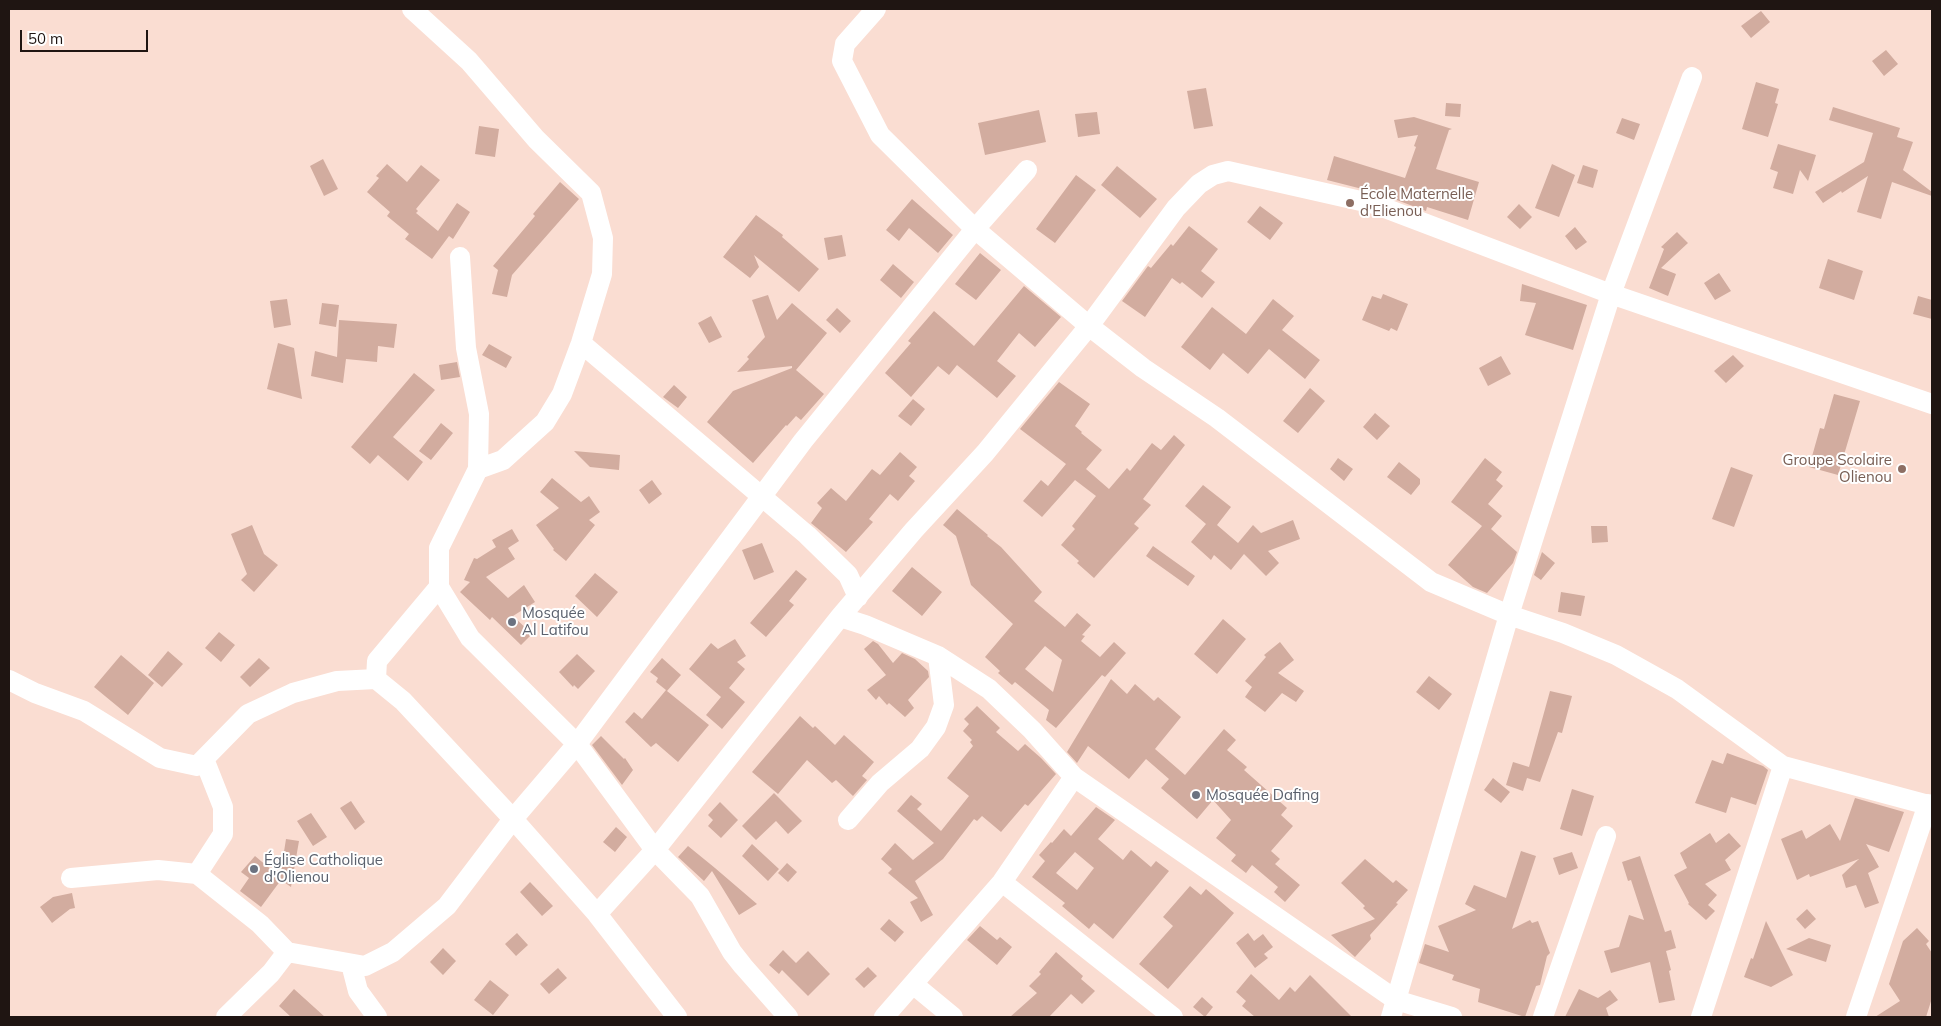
<!DOCTYPE html>
<html>
<head>
<meta charset="utf-8">
<style>
  body { margin:0 }
  #map { position:relative; width:1941px; height:1026px; overflow:hidden; background:#faddd2; font-family:Mulish,sans-serif }
  canvas { display:block }
  .frame { position:absolute; inset:0; border:10px solid #1f1512; pointer-events:none }
  .scale { position:absolute; left:20px; top:30px; width:128px; height:22px; box-sizing:border-box; border:2px solid #1f1512; border-top:0; padding-left:6px; font-size:15px; line-height:18px; white-space:nowrap; color:#1f1512; -webkit-text-stroke:4px #fff; paint-order:stroke }
</style>
</head>
<body>
<div id="map">
<canvas width="1941" height="1026"></canvas>
<div class="frame"></div>
<div class="scale">50 m</div>
</div>
<script>
const ctx = document.querySelector('canvas').getContext('2d');
ctx.lineJoin = 'round';
function paint(path, color) {
  ctx.fillStyle = color;
  ctx.fill(path, 'evenodd');
}
function shape(rows) {
  const path = new Path2D();
  for (const r of rows) {
    path.moveTo(r[0], r[1]);
    for (let i = 2; i < r.length; i += 2) path.lineTo(r[i], r[i + 1]);
  }
  return path;
}
function stroke(path, color, width, dash) {
  ctx.strokeStyle = color;
  ctx.lineWidth = width;
  ctx.lineCap = dash ? 'butt' : 'round';
  ctx.setLineDash(dash || []);
  ctx.stroke(path);
}
function write(font, color, halo, rows, align = 'center') {
  ctx.font = font + ' Mulish,sans-serif';
  ctx.lineWidth = 4;
  ctx.setLineDash([]);
  ctx.textBaseline = 'middle';
  ctx.strokeStyle = halo;
  ctx.fillStyle = color;
  for (const [text, x, y, turn = 0] of rows) {
    ctx.save();
    ctx.translate(x, y);
    ctx.rotate((+turn || 0) * Math.PI / 180);
    ctx.textAlign = isNaN(turn) ? turn : align;
    if (halo) ctx.strokeText(text, 0, 0);
    ctx.fillText(text, 0, 0);
    ctx.restore();
  }
}
paint(shape([
  [1761,11,1770,22,1751,38,1741,26],
  [1886,50,1898,64,1884,76,1872,61],
  [1756,82,1779,89,1775,103,1778,104,1768,137,1742,129],
  [1206,88,1213,126,1194,129,1187,91],
  [1446,103,1461,104,1460,117,1445,116],
  [1833,107,1900,128,1897,137,1913,142,1903,170,1932,192,1932,196,1892,182,1881,219,1857,212,1868,176,1842,193,1841,191,1823,203,1815,192,1864,162,1873,133,1829,120],
  [1039,110,1046,142,985,155,978,123],
  [1097,112,1100,134,1078,137,1075,114],
  [1414,117,1452,129,1449,130,1436,169,1479,182,1468,220,1427,207,1426,211,1378,193,1327,180,1334,156,1405,178,1416,147,1414,146,1418,135,1398,138,1394,120],
  [1622,118,1640,124,1634,140,1616,133],
  [479,126,499,129,495,157,475,154],
  [1778,144,1816,155,1808,181,1800,170,1793,194,1773,188,1778,172,1770,169],
  [323,159,338,189,324,196,310,166],
  [387,164,407,182,421,165,440,180,416,209,418,211,416,213,438,231,457,203,470,212,453,239,449,236,432,259,405,239,409,234,387,216,390,212,367,192,379,178,376,176],
  [1552,164,1575,175,1559,217,1535,208],
  [1583,165,1598,170,1593,188,1577,183],
  [1117,166,1157,199,1140,218,1101,185],
  [1076,175,1096,190,1055,243,1036,229],
  [560,182,579,199,512,275,507,297,492,294,498,270,493,266,535,216,533,214],
  [912,199,953,235,938,253,909,228,899,241,886,230],
  [1519,204,1532,217,1520,229,1507,217],
  [1260,206,1283,223,1270,240,1247,222],
  [756,215,783,235,782,237,819,269,799,292,754,255,759,267,750,278,723,257],
  [1189,226,1218,249,1201,271,1215,282,1202,298,1182,282,1180,284,1172,278,1145,317,1122,301,1148,266,1151,268,1171,244,1173,246],
  [1575,227,1587,242,1576,250,1565,236],
  [1677,232,1688,243,1661,268,1676,274,1668,296,1649,288,1664,249,1661,247],
  [842,235,846,256,828,260,824,238],
  [980,253,1001,270,976,300,955,284],
  [1828,259,1863,271,1854,300,1819,288],
  [893,264,914,282,901,298,880,280],
  [1719,273,1731,291,1715,300,1704,283],
  [1522,284,1587,305,1573,350,1525,335,1536,303,1520,301],
  [1024,286,1061,317,1035,347,1019,333,997,361,1016,376,997,398,957,365,949,375,938,366,911,397,885,373,911,343,908,341,934,311,974,346],
  [1383,294,1408,304,1397,331,1391,328,1389,331,1362,320,1372,296,1381,299],
  [768,295,777,320,792,303,827,333,796,370,824,394,801,420,796,416,787,426,786,425,753,463,707,422,733,391,792,368,792,366,737,372,749,359,747,357,765,337,752,300],
  [1918,296,1932,300,1932,319,1913,314],
  [287,299,291,325,274,328,270,301],
  [1273,299,1294,316,1282,330,1320,360,1305,379,1269,349,1248,374,1223,353,1210,370,1181,347,1212,307,1246,334],
  [322,303,339,305,336,327,319,324],
  [837,308,851,321,840,333,826,320],
  [711,316,722,337,709,343,698,323],
  [339,320,397,324,394,348,378,346,377,362,346,359,343,383,311,376,315,351,337,357],
  [278,343,294,348,302,399,267,389],
  [489,344,512,357,506,368,482,355],
  [1733,355,1744,366,1726,383,1714,371],
  [1501,356,1511,374,1488,386,1479,368],
  [457,362,460,377,441,380,439,365],
  [414,373,435,390,393,437,423,462,408,481,378,455,370,464,351,447],
  [1059,382,1090,404,1075,426,1082,432,1081,433,1102,450,1086,469,1109,489,1127,468,1130,471,1152,443,1161,450,1174,435,1185,445,1143,499,1151,505,1134,524,1139,528,1094,578,1077,563,1079,561,1061,545,1075,529,1072,526,1096,496,1075,480,1042,517,1023,501,1041,480,1048,486,1066,464,1020,429],
  [674,385,687,397,678,408,663,397],
  [1310,388,1325,401,1298,433,1283,421],
  [1834,394,1860,401,1838,475,1809,467,1820,428,1824,429],
  [913,399,925,409,911,426,898,416],
  [1375,413,1390,426,1377,440,1363,427],
  [441,423,453,433,431,460,419,451],
  [574,451,620,455,619,470,590,467],
  [900,452,917,467,909,476,915,481,898,501,890,494,869,519,873,522,846,552,811,523,822,508,817,503,831,488,846,501,872,469,880,475],
  [1338,458,1353,469,1344,481,1330,469],
  [1485,458,1502,472,1496,480,1503,486,1488,504,1502,516,1491,529,1517,552,1513,563,1487,593,1473,587,1448,565,1482,526,1451,502],
  [1399,462,1420,479,1420,484,1411,495,1387,477],
  [1731,467,1753,475,1734,527,1712,519],
  [552,478,581,502,589,496,600,512,589,520,595,525,566,561,553,550,554,549,536,525,559,508,540,492],
  [652,480,662,494,649,504,639,490],
  [1203,485,1231,507,1217,525,1238,543,1253,525,1261,533,1293,520,1300,539,1268,551,1279,563,1266,576,1244,554,1231,570,1214,555,1211,560,1191,542,1206,524,1185,506],
  [957,509,988,535,987,536,1001,547,1042,592,1034,601,1065,627,1077,613,1091,625,1082,635,1085,636,1081,641,1100,657,1114,642,1126,653,1105,677,1102,675,1056,728,1046,720,1049,710,1015,682,1012,685,998,673,1000,671,985,657,1013,624,971,585,956,536,943,525],
  [1045,646,1062,660,1053,692,1025,669],
  [252,525,264,554,278,565,254,592,241,580,247,574,231,534],
  [1591,526,1607,526,1608,542,1592,543],
  [512,529,519,541,508,548,515,559,486,577,508,598,524,585,535,602,513,616,532,634,521,645,492,617,490,620,460,592,470,582,464,580,474,558,477,559,496,547,492,540],
  [762,543,774,572,754,580,742,550],
  [1153,546,1195,576,1188,586,1146,556],
  [1542,552,1555,563,1541,580,1534,575],
  [912,567,942,592,922,616,892,591],
  [796,570,807,579,789,601,794,605,766,637,750,623],
  [595,573,618,592,597,617,575,596],
  [1561,592,1585,596,1581,616,1558,612],
  [1223,619,1246,639,1217,674,1194,654],
  [219,632,235,645,221,662,205,648],
  [735,639,746,656,737,662,745,669,729,688,745,702,722,729,706,715,721,697,689,669,711,643,718,649],
  [873,641,878,644,893,663,902,653,915,659,928,671,929,677,908,700,914,708,905,717,889,703,887,705,879,696,876,700,867,690,886,675,864,649],
  [1280,642,1294,660,1278,673,1304,691,1296,702,1282,693,1265,712,1245,697,1252,687,1245,681,1266,657,1264,655],
  [168,651,183,664,162,687,148,675],
  [577,654,595,671,578,689,574,685,573,687,559,672],
  [121,655,154,683,128,715,94,687],
  [259,658,270,668,250,687,240,677],
  [662,658,681,675,667,691,709,725,678,762,656,743,651,747,625,722,634,712,642,719,666,690,656,682,658,678,650,672],
  [1429,676,1452,694,1439,710,1416,692],
  [1111,679,1127,694,1135,684,1154,701,1158,697,1181,717,1155,749,1185,775,1224,729,1236,740,1227,750,1247,767,1244,770,1287,808,1281,815,1293,826,1271,851,1280,859,1275,864,1300,885,1285,902,1274,892,1278,887,1252,865,1246,873,1231,861,1236,855,1216,838,1231,820,1213,800,1197,819,1161,788,1169,779,1146,759,1129,779,1088,746,1077,763,1067,752],
  [1550,691,1572,696,1562,733,1558,732,1540,782,1527,778,1523,791,1506,785,1513,762,1529,767],
  [977,706,1000,728,996,732,1018,751,1025,744,1041,758,1056,774,1028,806,1025,804,1001,832,982,816,977,821,974,819,943,859,915,881,933,915,921,922,910,902,918,898,888,873,892,869,881,859,895,843,913,860,934,843,897,811,911,795,922,804,917,809,941,831,969,796,947,778,973,746,970,742,972,740,963,731,969,724,964,719],
  [800,716,813,728,815,726,835,745,844,735,874,762,862,776,867,780,853,796,836,780,832,783,807,760,778,794,752,772],
  [601,736,624,759,625,758,633,770,622,785,592,745],
  [1727,753,1763,766,1768,770,1756,805,1731,797,1726,813,1695,803,1712,760,1723,764],
  [1493,778,1510,792,1501,803,1484,790],
  [1572,789,1594,796,1582,836,1560,829],
  [774,793,802,821,788,834,776,821,756,840,742,826],
  [1855,798,1904,812,1889,852,1866,844,1879,867,1868,873,1879,903,1865,908,1856,885,1846,888,1842,875,1859,859,1810,877,1809,874,1797,880,1781,839,1802,830,1806,839,1830,824,1840,841],
  [351,801,365,822,355,830,340,808],
  [720,802,738,820,721,838,708,826,713,820,708,815],
  [1096,807,1115,820,1098,839,1123,860,1131,850,1151,867,1156,861,1169,871,1113,939,1094,923,1089,929,1062,906,1065,903,1032,877,1045,861,1039,855,1051,842,1052,843,1064,829,1071,836],
  [1075,852,1094,868,1077,890,1056,873],
  [311,813,327,837,313,846,297,821],
  [616,827,627,837,615,852,603,842],
  [1710,833,1716,843,1729,833,1741,846,1725,860,1731,870,1705,884,1717,895,1708,905,1715,911,1706,920,1688,904,1689,903,1674,875,1687,868,1680,853],
  [286,839,299,841,291,887,281,880,261,907,240,891,249,878,241,872,255,856,280,877],
  [752,844,779,869,768,881,742,856],
  [688,846,715,868,757,904,739,915,712,871,704,881,678,857],
  [1521,851,1536,856,1512,929,1530,920,1532,923,1538,921,1550,953,1547,956,1540,985,1536,986,1525,1017,1478,1002,1480,989,1452,980,1454,975,1419,963,1425,944,1449,952,1438,926,1476,910,1465,904,1474,885,1506,898],
  [1572,852,1578,868,1559,875,1553,858],
  [1640,856,1665,932,1671,930,1676,948,1666,951,1671,970,1669,971,1675,1000,1659,1003,1650,962,1611,973,1604,951,1619,947,1629,915,1644,920,1631,880,1628,881,1622,862],
  [1365,859,1393,883,1396,880,1408,890,1396,903,1398,904,1370,935,1371,939,1355,957,1331,935,1375,919,1363,908,1365,906,1341,883],
  [787,863,797,872,788,882,778,873],
  [530,882,553,906,542,916,520,892],
  [1190,886,1201,895,1206,889,1234,913,1168,989,1139,964,1173,926,1163,917],
  [72,893,75,908,70,909,52,923,40,907,53,897],
  [1807,909,1816,919,1805,929,1796,919],
  [889,919,904,932,895,942,880,929],
  [1766,921,1793,975,1771,987,1744,977,1751,958,1753,959],
  [980,926,997,940,1000,937,1012,947,997,965,967,940],
  [1917,928,1929,941,1926,944,1932,953,1932,998,1926,1017,1875,1017,1900,1001,1889,984,1903,941],
  [517,933,528,945,516,956,505,944],
  [1248,933,1254,941,1263,934,1273,947,1264,954,1268,958,1255,968,1236,943],
  [1809,938,1831,945,1826,962,1786,949],
  [443,948,456,961,443,975,430,962],
  [783,950,796,963,808,951,830,974,808,996,782,970,779,974,769,965],
  [1056,952,1083,976,1081,979,1095,991,1082,1004,1071,994,1049,1017,1010,1017,1037,993,1029,986,1041,974,1039,972],
  [868,967,877,976,864,988,855,979],
  [558,968,567,978,549,994,540,984],
  [1251,974,1279,1000,1290,987,1295,992,1310,975,1352,1017,1255,1017,1242,1006,1246,1001,1236,992],
  [490,980,509,995,493,1015,474,1000],
  [294,989,325,1017,291,1017,279,1006],
  [1579,989,1598,998,1610,990,1618,1000,1606,1008,1609,1017,1565,1017],
  [1202,997,1213,1007,1205,1017,1193,1007]
]), '#d2ac9f');
stroke(shape([
  [412,9,469,61,536,139,591,193,603,238,602,274,581,343,562,394,545,422,503,460,478,469,439,548,439,587,470,638,577,744,655,850,700,896,732,952,743,966,788,1017],
  [876,9,845,44,842,61,880,135,975,229,1089,326,1143,368,1217,418,1431,582,1509,615,1563,633,1616,655,1677,689,1783,766,1932,806],
  [460,257,466,348,479,414,478,469],
  [581,343,807,535,848,575,858,597],
  [840,617,865,625,938,656,989,689,1032,730,1074,777,1396,1000,1452,1017],
  [376,679,377,661,439,587],
  [9,680,35,693,84,711,160,758,197,766,248,714,293,693,337,681,376,679,403,701,513,819,597,914,677,1017],
  [848,820,880,783,920,749,936,727,944,705,938,656],
  [197,874,223,834,223,807,204,759],
  [71,878,158,870,197,874,260,924,287,952],
  [1002,882,1173,1017],
  [597,914,655,850,840,617,914,530,985,453,1089,326,1176,208,1199,184,1213,175,1228,171,1374,204,1611,294,1932,404],
  [351,964,358,991,377,1017],
  [913,984,953,1017],
  [226,1017,271,973,287,952,365,966,393,952,447,906,513,819,577,744,803,441,975,229,1027,170],
  [884,1017,1002,882,1074,777],
  [1391,1017,1509,615,1611,294,1692,77],
  [1543,1017,1606,836],
  [1701,1017,1783,766],
  [1856,1017,1928,804]
]), '#fff', 20);
for (const [x, y, r, color] of [
  [1350,203,5,"#8d6e63"],
  [1902,469,5,"#8d6e63"],
  [512,622,5,"#6b7280"],
  [1196,795,5,"#6b7280"],
  [254,869,5,"#6b7280"]
]) {
  const dot = new Path2D();
  dot.arc(x, y, r, 0, 2 * Math.PI);
  ctx.fillStyle = color;
  ctx.fill(dot);
  stroke(dot, '#fff', 2);
}
write('15px', '#785e54', '#fff', [
  ["École Maternelle",1360,194],
  ["d'Elienou",1360,211],
  ["Groupe Scolaire",1892,460,"right"],
  ["Olienou",1892,477,"right"]
], 'left');
write('15px', '#5b616d', '#fff', [
  ["Mosquée",522,613],
  ["Al Latifou",522,630],
  ["Mosquée Dafing",1206,795],
  ["Église Catholique",264,860],
  ["d'Olienou",264,877]
], 'left');
</script>
</body>
</html>
